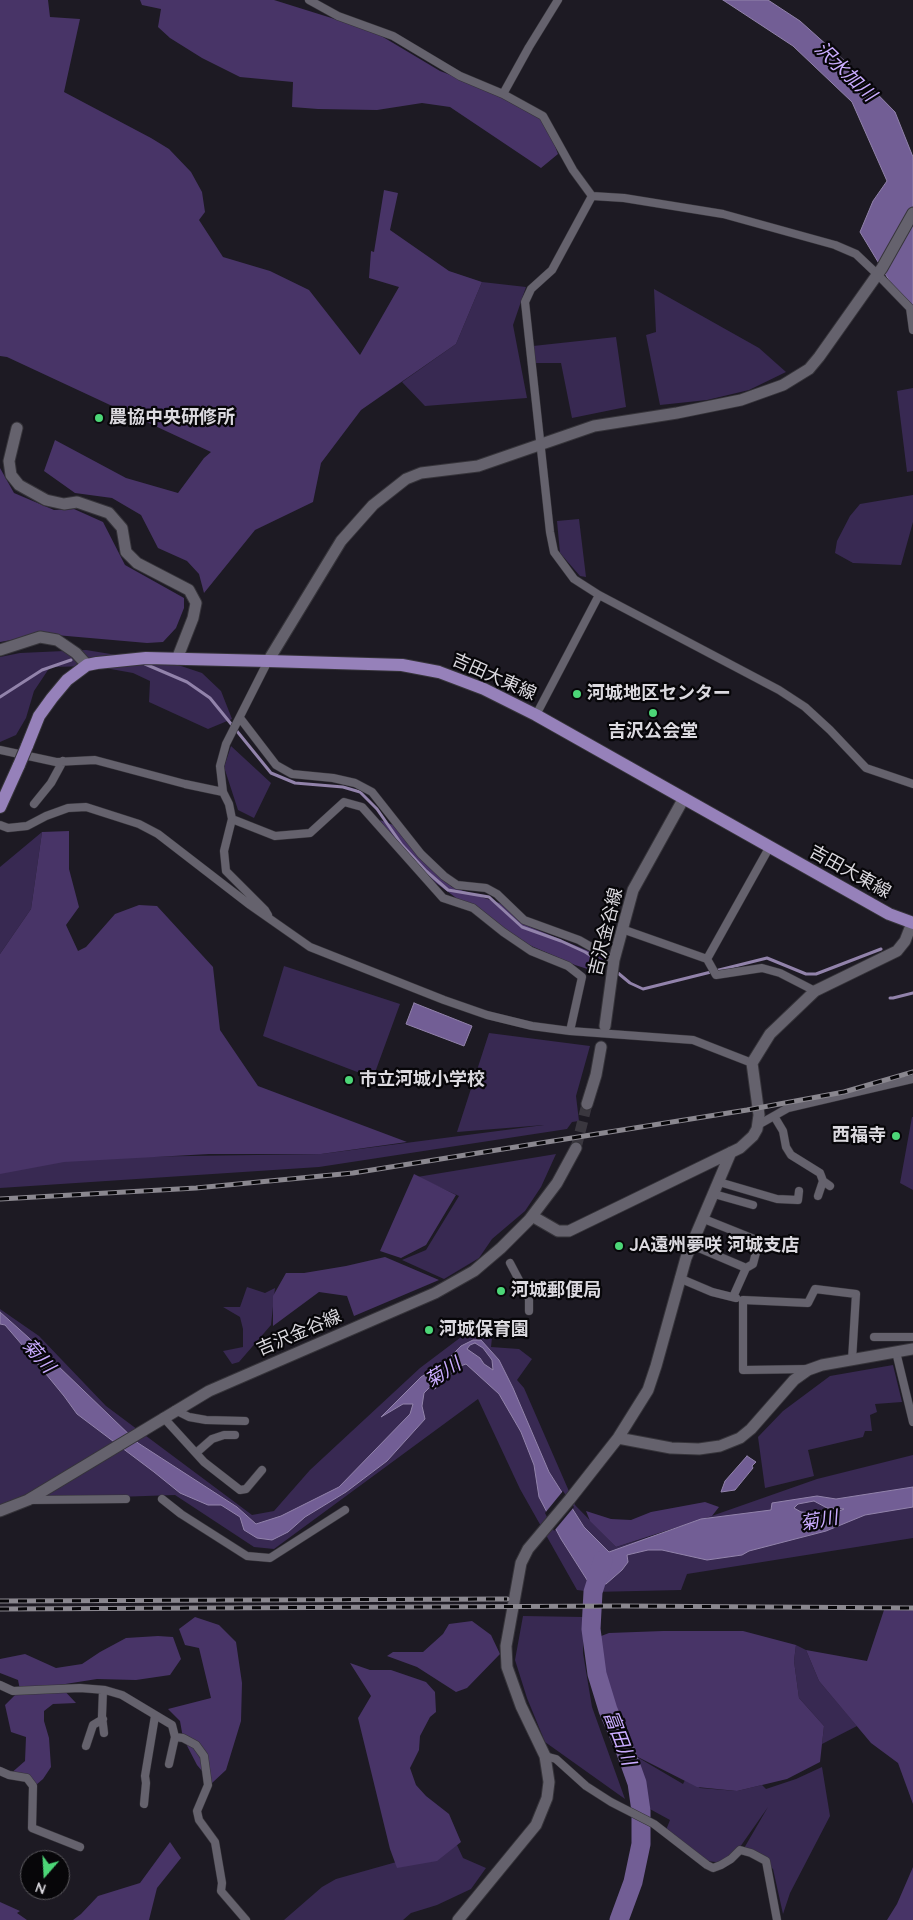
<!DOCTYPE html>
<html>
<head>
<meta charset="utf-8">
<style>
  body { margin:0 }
  #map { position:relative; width:913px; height:1920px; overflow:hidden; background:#1d1a23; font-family:Quicksand,sans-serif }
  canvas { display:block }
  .north { position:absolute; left:20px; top:1850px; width:50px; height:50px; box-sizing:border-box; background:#070609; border:1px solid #5c5a5f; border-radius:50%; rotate:199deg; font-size:14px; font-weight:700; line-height:20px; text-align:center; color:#dbd9df }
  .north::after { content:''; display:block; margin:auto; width:18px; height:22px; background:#4cd677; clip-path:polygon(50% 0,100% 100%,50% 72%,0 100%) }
</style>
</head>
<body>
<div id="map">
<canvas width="913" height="1920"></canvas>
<div class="north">N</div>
</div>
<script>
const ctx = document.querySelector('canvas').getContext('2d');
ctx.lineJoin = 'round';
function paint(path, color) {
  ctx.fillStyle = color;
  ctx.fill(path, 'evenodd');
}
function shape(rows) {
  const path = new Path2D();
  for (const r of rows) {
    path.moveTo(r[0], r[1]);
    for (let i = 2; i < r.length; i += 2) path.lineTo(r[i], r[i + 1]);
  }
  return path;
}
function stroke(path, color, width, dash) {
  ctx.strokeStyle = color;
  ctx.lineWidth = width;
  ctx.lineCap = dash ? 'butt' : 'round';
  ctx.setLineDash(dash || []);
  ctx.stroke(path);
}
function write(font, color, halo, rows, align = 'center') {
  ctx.font = font + ' Quicksand,"Noto Sans JP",sans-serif';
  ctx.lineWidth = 4.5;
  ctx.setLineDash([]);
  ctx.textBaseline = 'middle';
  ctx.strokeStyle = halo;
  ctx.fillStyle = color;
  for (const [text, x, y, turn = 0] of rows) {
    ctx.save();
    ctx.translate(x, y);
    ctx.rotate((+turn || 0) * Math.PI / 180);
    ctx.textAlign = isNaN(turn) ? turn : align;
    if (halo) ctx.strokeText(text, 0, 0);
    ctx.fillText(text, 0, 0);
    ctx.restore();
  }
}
paint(shape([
  [482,282,526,287,513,325,527,398,425,406,402,382,456,344],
  [654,289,759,348,786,372,749,390,707,400,660,405,646,335,656,332],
  [616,337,626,407,572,418,561,363,536,363,533,346],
  [913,388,913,471,907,472,897,391],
  [913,495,913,522,901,565,853,563,835,553,837,541,850,516,860,504],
  [579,519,586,577,580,576,560,553,557,521],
  [86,650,178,665,202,673,221,691,232,719,208,729,149,702,150,681,133,673,94,666,50,667,34,691,26,718,16,735,0,742,0,657,20,653],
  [231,746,271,783,254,818,238,810,224,767],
  [42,832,31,909,0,954,0,867],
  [284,966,400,1004,373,1078,263,1036],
  [489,1033,590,1046,576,1096,579,1121,572,1122,567,1129,319,1167,0,1188,0,1172,60,1158,321,1154,544,1125,457,1132],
  [912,1117,913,1117,913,1190,900,1183],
  [556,1154,541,1187,525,1211,492,1239,479,1258,444,1279,402,1260,426,1250,459,1196,417,1177],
  [247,1287,265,1293,275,1288,271,1325,239,1362,232,1364,223,1351,243,1347,243,1329,240,1317,223,1307,240,1307],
  [0,1309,39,1336,106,1406,252,1515,274,1511,310,1470,420,1368,477,1325,494,1319,491,1347,519,1349,532,1359,517,1380,524,1388,575,1505,616,1547,669,1531,817,1479,913,1455,913,1538,687,1574,681,1590,593,1592,577,1590,520,1489,478,1399,274,1549,254,1547,175,1495,28,1500,0,1515],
  [893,1365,902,1402,875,1404,877,1412,870,1415,872,1431,865,1431,863,1437,808,1450,814,1476,765,1488,758,1437,783,1411,830,1376],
  [523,1616,584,1617,583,1653,592,1707,625,1799,545,1742,527,1698,515,1660],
  [796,1645,806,1650,819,1681,857,1726,822,1744,824,1726,799,1698,794,1661],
  [632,1754,683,1784,686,1778,700,1788,737,1791,762,1785,766,1789,796,1779,822,1767,830,1816,790,1893,783,1914,773,1869,756,1855,743,1850,768,1807,740,1847,725,1863,706,1861,666,1830,670,1820,648,1808],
  [457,1845,463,1858,486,1868,471,1889,437,1905,411,1913,403,1920,284,1920,322,1887,336,1879]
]), '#382952');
paint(shape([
  [0,0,48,0,50,17,80,19,64,92,151,138,169,149,191,172,202,192,205,212,199,220,223,257,270,271,309,290,360,355,399,287,369,278,371,251,374,252,384,190,398,193,390,230,449,271,482,282,456,344,361,410,321,463,313,502,255,530,204,593,199,574,187,561,158,548,141,515,112,498,75,493,44,471,55,440,126,478,178,493,204,458,211,452,7,357,0,356],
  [140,0,274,0,373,31,440,71,469,82,538,114,551,135,558,154,541,168,450,107,422,103,377,110,318,109,292,107,293,82,240,77,202,58,170,38,158,27,161,9,142,5],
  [0,468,14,493,54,510,74,509,103,522,125,565,184,598,184,608,176,628,163,642,147,643,44,634,0,642],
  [380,820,393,825,429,865,452,887,502,904,528,926,591,952,606,960,600,973,575,965,506,935,473,912,462,906,455,897,436,883,399,849],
  [69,831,69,869,79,907,66,925,78,951,86,947,115,914,139,905,157,906,213,967,220,1030,258,1086,407,1142,321,1154,209,1154,64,1162,0,1174,0,954,31,909,42,832],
  [414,1174,456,1195,426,1245,401,1258,380,1251],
  [385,1257,439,1280,354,1316,347,1296,319,1292,273,1326,273,1296,286,1273,304,1273,346,1266],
  [705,1502,719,1507,712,1516,616,1547,590,1521,586,1511,611,1519,631,1520,651,1512],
  [884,1610,913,1610,913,1804,898,1763,871,1743,819,1681,806,1650,867,1661],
  [195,1617,219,1625,236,1642,242,1683,241,1721,226,1770,212,1783,197,1765,183,1738,180,1721,168,1709,211,1698,199,1648,185,1645,179,1629],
  [472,1621,491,1635,500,1654,467,1688,456,1692,417,1667,387,1656,393,1652,423,1652,443,1634,449,1624],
  [663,1631,743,1631,796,1645,794,1661,799,1698,824,1726,820,1762,787,1779,737,1791,697,1787,632,1754,618,1735,609,1699,597,1674,596,1638,609,1633],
  [158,1636,173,1637,181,1659,170,1675,136,1680,97,1679,59,1685,76,1703,53,1704,44,1711,44,1721,49,1738,51,1767,43,1779,36,1785,9,1775,25,1761,26,1737,11,1732,5,1705,20,1690,18,1680,0,1673,0,1659,25,1654,56,1668,82,1664,100,1652,126,1638],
  [350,1663,370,1670,391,1670,426,1682,435,1692,436,1712,430,1717,420,1736,419,1750,410,1768,416,1785,426,1796,449,1814,461,1842,437,1861,397,1868,390,1849,358,1718,371,1696],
  [170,1842,181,1858,157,1888,149,1920,73,1920,81,1914,98,1896,140,1883],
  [913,1867,913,1920,887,1920,897,1904],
  [0,1902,20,1911,17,1913,27,1920,0,1920]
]), '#483467');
const water = shape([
  [723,0,768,0,800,21,848,64,895,112,913,157,913,327,910,315,860,232,873,201,887,181,852,102,793,46,723,0],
  [414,1003,472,1026,464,1046,406,1024,414,1003],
  [0,1312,29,1338,138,1443,237,1507,256,1524,281,1516,339,1487,410,1414,413,1404,403,1404,381,1417,421,1377,446,1361,461,1346,473,1340,481,1340,499,1360,513,1388,549,1472,584,1527,609,1552,701,1519,771,1510,772,1503,817,1496,836,1499,913,1487,913,1507,865,1515,826,1531,749,1551,742,1555,707,1560,662,1550,648,1550,627,1555,628,1562,622,1570,606,1584,589,1583,561,1539,539,1497,534,1465,521,1432,499,1394,466,1364,458,1367,435,1389,430,1387,424,1393,422,1406,425,1419,387,1461,346,1492,305,1517,288,1532,272,1540,257,1538,244,1530,240,1517,221,1505,208,1505,180,1493,154,1472,77,1414,64,1396,23,1346,5,1325,0,1324,0,1312],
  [475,1343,483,1348,492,1360,493,1370,484,1364,480,1358,467,1349,470,1345,475,1343],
  [814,1501,827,1508,844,1509,835,1513,828,1514,825,1512,815,1513,801,1512,794,1508,798,1504,814,1501],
  [747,1456,756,1462,752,1466,753,1468,735,1490,721,1492,725,1481,747,1456]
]);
paint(water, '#725e95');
stroke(water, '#9283ab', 1);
paint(shape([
  [563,1491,574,1507,554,1531,545,1513]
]), '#1d1a23');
stroke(shape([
  [145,664,187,682,210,698,271,773,295,783,343,787,360,792,377,809,402,845,426,871,448,890,489,897,522,927,561,941,585,952,604,964],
  [0,697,42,670,71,660],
  [618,973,630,983,643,989,767,958,806,974,816,974,881,949],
  [890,998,893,998,913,993]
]), '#9283ab', 3);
stroke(shape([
  [603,1560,593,1592,591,1629,597,1674,608,1710,624,1747,637,1783,641,1811,641,1844,633,1882,619,1920]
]), '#725e95', 19);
stroke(shape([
  [576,1148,587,1104]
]), '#3a373f', 11, [11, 5.5]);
const street = shape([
  [309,0,338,16,393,36,460,76,503,94,543,116,573,170,592,196,624,198,723,214,835,245,856,254,877,274,910,308,913,330],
  [503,94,529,47,558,0],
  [592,196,552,270,531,289,525,302,550,532,554,552,574,579,599,595,779,690,805,707,830,730,866,768,913,784],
  [268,661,226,744,220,766,223,792,229,804,232,819,224,851,226,871,265,910,268,915],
  [536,715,599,595],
  [240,718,276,765,292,774,333,778,355,783,372,792,421,854,444,876,457,885,486,888,497,894,524,920,579,940,614,960],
  [0,750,56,762,95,760,185,784,223,792],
  [34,804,51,783,63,761],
  [232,819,275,836,310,833,344,802,362,807,443,898,473,908,503,932,531,951,568,966,582,977,570,1031],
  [0,825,8,828,27,826,46,816,68,808,86,807,139,824,158,834,250,905,310,947,444,1000,487,1015,532,1026,570,1031,693,1040,752,1063],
  [622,929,707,959,716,975,762,968,780,973,815,991],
  [707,959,769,848],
  [774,1116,783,1131,786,1147,791,1155,820,1173,823,1181,830,1186],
  [758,1125,788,1108,913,1079],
  [719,1182,777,1199,798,1200,799,1191],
  [714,1194,753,1205],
  [818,1196,823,1181],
  [704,1219,759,1241,753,1264,746,1268],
  [692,1245,746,1268,733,1297],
  [510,1263,529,1299,529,1311],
  [679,1278,712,1292,736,1298],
  [874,1337,913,1337],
  [896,1352,913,1422],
  [810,1369,743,1370,743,1300,808,1303,815,1289,856,1294,852,1360],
  [175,1410,189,1417,206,1420,245,1421],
  [163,1417,204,1462,240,1490,246,1489,262,1470],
  [196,1453,212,1439,224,1435,235,1435],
  [162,1499,181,1514,247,1556,270,1558,345,1510],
  [30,1500,126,1499],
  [0,1685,13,1691,80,1688,105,1690,122,1695,172,1725,175,1737,183,1738,196,1745,204,1756,208,1785,197,1811,199,1820,215,1842,222,1883,221,1891,246,1920],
  [103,1690,102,1716,104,1733],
  [86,1746,93,1725,103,1719],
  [545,1756,556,1759,586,1786,611,1802,654,1824,707,1865,713,1868,721,1865,731,1859,740,1850,751,1853,766,1861,777,1920],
  [169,1764,175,1737],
  [0,1771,9,1775,27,1778,33,1786,32,1828,80,1847],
  [144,1804,146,1783,145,1776,155,1716]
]);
const secondary = shape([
  [17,428,9,461,11,475,19,485,46,500,64,504,77,502,109,513,122,528,126,552,137,563,189,590,196,603,193,618,177,659],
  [0,650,40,637,57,640,76,653,87,665],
  [268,661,341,541,373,505,406,479,421,473,478,466,594,426,677,413,741,400,783,385,809,369,819,357,882,268,913,213],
  [605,1026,614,960,633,890,684,798],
  [587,1104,596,1075,601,1047],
  [532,1216,558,1231,569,1231,740,1148,753,1136,757,1129,759,1115,752,1063,770,1034,815,991,897,951,905,941,912,923],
  [618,1438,671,1448,699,1449,720,1446,740,1438,751,1429,794,1380,808,1370,822,1365,913,1349],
  [0,1511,28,1500,209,1391,435,1293,474,1271,501,1248,529,1220,557,1183,576,1148],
  [458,1920,536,1825,547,1798,549,1782,545,1756,521,1706,507,1667,506,1646,521,1563,528,1549,570,1499,618,1438,648,1390,656,1366,686,1258,731,1152]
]);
const primary = shape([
  [27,746,39,716,52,698,67,680,87,665,97,663,146,658,268,661,402,665,439,672,484,689,536,715,889,914,913,923],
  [0,807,19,765]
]);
stroke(street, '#36343a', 9);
stroke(secondary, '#36343a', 13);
stroke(primary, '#36343a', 14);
stroke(street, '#65626d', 8);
stroke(secondary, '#65626d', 11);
stroke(primary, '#9681ba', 12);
const rail = shape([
  [0,1199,196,1188,353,1173,747,1110,844,1092,913,1072],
  [0,1601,507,1599],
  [0,1609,624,1606,913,1608]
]);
stroke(rail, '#8a878f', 5);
stroke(rail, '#070609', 3, [9]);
const primaryBridge = shape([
  [19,765,27,746]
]);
stroke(primaryBridge, '#36343a', 14, []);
stroke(primaryBridge, '#9681ba', 12);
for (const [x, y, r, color] of [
  [99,418,5,"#4cd677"],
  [577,694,5,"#4cd677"],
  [653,713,5,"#4cd677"],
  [349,1080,5,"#4cd677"],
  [896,1136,5,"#4cd677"],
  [619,1246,5,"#4cd677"],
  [501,1291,5,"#4cd677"],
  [429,1330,5,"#4cd677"]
]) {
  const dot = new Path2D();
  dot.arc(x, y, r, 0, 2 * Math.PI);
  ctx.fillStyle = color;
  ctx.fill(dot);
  stroke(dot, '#070609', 2);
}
write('bold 18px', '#dbd9df', '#070609', [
  ["農協中央研修所",109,418],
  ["河城地区センター",587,694],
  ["吉沢公会堂",653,732,"center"],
  ["市立河城小学校",359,1080],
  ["西福寺",886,1136,"right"],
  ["JA遠州夢咲 河城支店",629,1246],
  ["河城郵便局",511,1291],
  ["河城保育園",439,1330]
], 'left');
write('18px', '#dbd9df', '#070609', [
  ["吉田大東線",494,677,24],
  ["吉田大東線",850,872,29],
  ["吉沢金谷線",606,932,-76],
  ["吉沢金谷線",299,1333,-23]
]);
write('italic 19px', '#caacff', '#070609', [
  ["沢水加川",845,72,44],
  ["菊川",38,1356,49],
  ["菊川",443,1373,-32],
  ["菊川",819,1521,-10],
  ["富田川",619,1738,69]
]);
</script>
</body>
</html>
